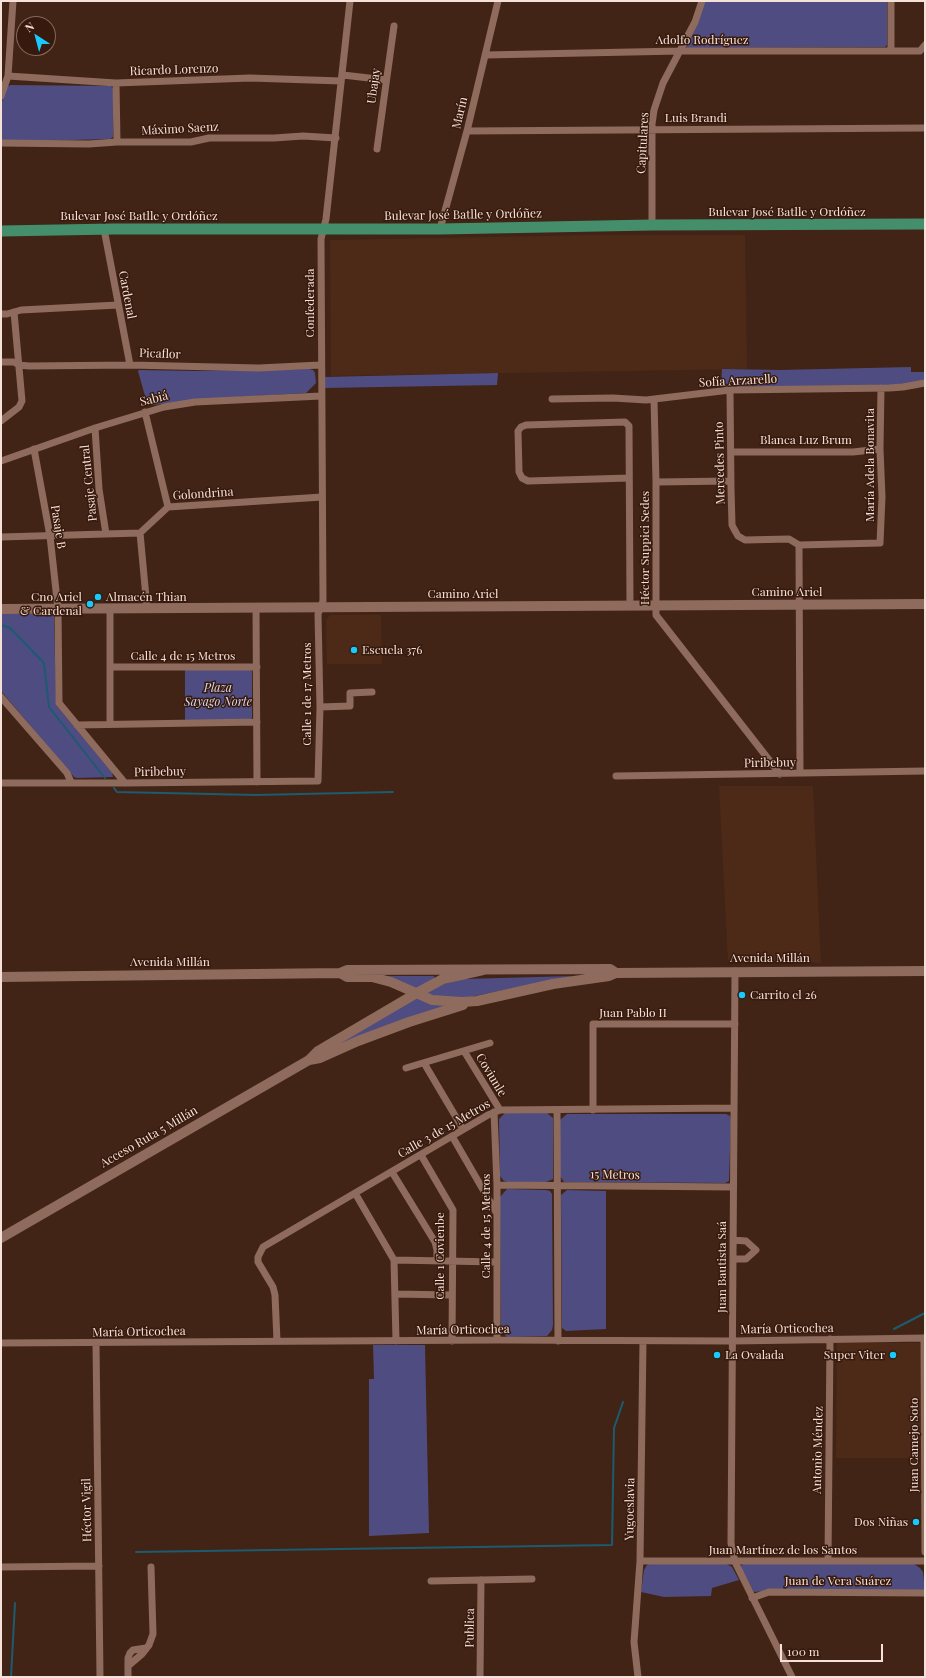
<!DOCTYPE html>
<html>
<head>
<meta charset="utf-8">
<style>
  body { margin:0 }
  #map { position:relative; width:926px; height:1678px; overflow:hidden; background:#412416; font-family:"Playfair Display",serif }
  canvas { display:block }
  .frame { position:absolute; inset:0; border:2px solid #f5e1d8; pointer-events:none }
  .north { position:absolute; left:16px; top:16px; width:40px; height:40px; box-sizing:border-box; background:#371a0d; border:1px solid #836a5e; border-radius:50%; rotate:324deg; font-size:11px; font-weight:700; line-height:16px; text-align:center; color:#f5e1d8 }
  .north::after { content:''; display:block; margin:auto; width:14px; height:18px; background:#18cafc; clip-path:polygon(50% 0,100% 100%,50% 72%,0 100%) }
  .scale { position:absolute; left:780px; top:1644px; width:103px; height:18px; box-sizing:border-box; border:2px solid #f5e1d8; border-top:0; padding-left:5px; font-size:12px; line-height:14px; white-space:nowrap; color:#f5e1d8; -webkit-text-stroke:3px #371a0d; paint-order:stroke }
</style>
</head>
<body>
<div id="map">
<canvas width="926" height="1678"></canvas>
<div class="frame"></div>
<div class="north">N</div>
<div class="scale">100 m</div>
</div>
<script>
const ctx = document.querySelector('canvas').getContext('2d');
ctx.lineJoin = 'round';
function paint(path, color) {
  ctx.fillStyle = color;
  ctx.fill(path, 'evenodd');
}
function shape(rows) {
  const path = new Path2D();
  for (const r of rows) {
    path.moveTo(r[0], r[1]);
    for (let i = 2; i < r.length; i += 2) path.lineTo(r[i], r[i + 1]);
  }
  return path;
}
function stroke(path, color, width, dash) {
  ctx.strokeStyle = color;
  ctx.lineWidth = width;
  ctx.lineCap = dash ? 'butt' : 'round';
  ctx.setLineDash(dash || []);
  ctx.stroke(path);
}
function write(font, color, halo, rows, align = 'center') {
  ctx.font = font + ' "Playfair Display",serif';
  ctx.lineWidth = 3;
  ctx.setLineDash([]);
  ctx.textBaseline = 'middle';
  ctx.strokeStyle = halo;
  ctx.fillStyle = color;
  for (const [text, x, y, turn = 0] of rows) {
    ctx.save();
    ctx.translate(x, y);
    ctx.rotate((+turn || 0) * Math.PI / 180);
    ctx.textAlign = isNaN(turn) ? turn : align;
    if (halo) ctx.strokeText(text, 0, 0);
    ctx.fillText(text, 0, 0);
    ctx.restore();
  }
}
paint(shape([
  [597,235,745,235,747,369,331,376,330,240],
  [330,615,381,615,382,664,327,664,326,620],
  [719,786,813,786,821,963,770,961,728,963],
  [837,1343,921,1343,920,1458,836,1458]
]), '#4d2918');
paint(shape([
  [705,1,887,1,887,45,885,47,687,48,686,46],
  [11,85,111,86,114,90,113,137,110,139,1,142,1,108,3,96,8,86],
  [911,367,911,372,925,372,925,381,909,385,721,387,722,369,779,370],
  [309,369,313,370,315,373,316,383,306,393,205,399,153,405,145,396,138,371,139,370,196,371],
  [498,373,497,385,324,388,324,377],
  [1,614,54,614,56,705,112,772,113,777,77,778,74,777,1,691],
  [185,670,250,670,252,671,252,718,250,720,185,721],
  [381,976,434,976,435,979,415,991],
  [573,976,460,999,453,999,423,994,444,984,463,979],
  [417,998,451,1005,325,1052],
  [505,1113,547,1113,553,1118,553,1179,546,1182,507,1182,504,1181,500,1176,499,1119],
  [567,1114,726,1114,730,1116,731,1121,729,1181,725,1183,564,1182,560,1176,560,1120],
  [507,1189,546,1190,550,1191,552,1194,553,1325,552,1330,547,1336,507,1337,501,1331,500,1197],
  [567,1190,606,1191,606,1329,566,1331,562,1328,561,1195],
  [373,1345,425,1345,429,1533,369,1536,369,1379,374,1379],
  [651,1563,725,1563,732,1567,739,1580,712,1588,711,1596,664,1597,641,1592,644,1570,647,1565],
  [743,1564,914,1564,920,1568,923,1572,925,1590,766,1591,754,1592,740,1567]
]), '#4e4c81');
stroke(shape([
  [1,625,10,628,44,663,49,707,105,778],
  [114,788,117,792,256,795,393,792],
  [894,1329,925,1313],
  [136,1552,612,1545,614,1428,623,1402],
  [11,1677,15,1603]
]), '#1c5b70', 2);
stroke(shape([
  [891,1,891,51],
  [485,55,680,51,920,51,925,45],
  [343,75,386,80],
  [8,76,116,83,250,78,341,81],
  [116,83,117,142],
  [1,96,8,76,13,1],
  [467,131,925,128],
  [1,143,89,144,117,142,191,142,209,138,274,138,303,136,336,138],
  [377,149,394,26],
  [652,225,652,124,654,110,663,83,695,22,702,1],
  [104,229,130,365],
  [440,229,467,131,498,1],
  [1,314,7,314,21,310,118,305],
  [1,362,13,362,16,363,19,365,29,366,130,365,259,368,320,365],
  [730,390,731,488,732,525,734,529,738,536,745,540,789,539,799,545,880,543,882,497,880,449,881,388],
  [552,399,613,398,646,400,730,390,889,388,903,387,925,383],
  [654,399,656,482,656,615,780,774],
  [145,412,168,507],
  [1,421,19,407,22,401,14,312],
  [95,428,99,489,106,534],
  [34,449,50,536,58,609,59,703,125,783],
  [731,452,853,452,880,449],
  [1,461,95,428,164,407,195,402,321,396],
  [629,478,528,481,522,478,519,472,518,431,521,427,526,425,625,422,629,426,630,606],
  [656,482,731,481],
  [140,533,147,608],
  [1,537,140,533,168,507,322,497],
  [799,545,800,773],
  [256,607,257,782],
  [110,667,257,667],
  [1,697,67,773,71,782],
  [320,707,350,706,350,693,372,692],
  [110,724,110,608],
  [77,725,257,722],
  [616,776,925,771],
  [1,783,125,783,318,781,320,707,318,614,323,601,321,239,326,219,350,1],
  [735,971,731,1543,735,1562,792,1677],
  [464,1051,500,1110],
  [424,1063,463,1129],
  [406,1068,490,1043],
  [557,1110,558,1341],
  [593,1110,593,1024,735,1024],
  [494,1112,497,1185,497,1340],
  [452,1136,496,1212],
  [421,1155,453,1210,452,1341],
  [392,1172,435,1242,437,1250,437,1261],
  [497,1185,733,1187],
  [355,1193,394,1260,396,1341],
  [733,1259,746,1259,756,1250,746,1241,733,1240],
  [394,1260,497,1262],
  [395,1294,451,1295],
  [924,1338,925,1552],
  [277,1341,275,1295,273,1287,258,1262,258,1257,263,1247,488,1115,500,1110,734,1108],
  [1,1343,497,1340,733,1341,925,1338],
  [96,1343,100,1677],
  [640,1561,925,1561],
  [828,1561,830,1339],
  [1,1567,99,1566],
  [431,1581,532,1579],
  [752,1598,769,1592,925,1593],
  [128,1666,142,1654,149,1645,153,1634,151,1567],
  [128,1677,128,1658,130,1653,133,1650,146,1648],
  [480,1677,481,1580],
  [638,1677,634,1642,640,1561,643,1341]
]), '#8e6b5c', 7);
stroke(shape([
  [1,609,925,604],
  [340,973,347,970,610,969,616,973],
  [1,977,340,973,347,977,372,977,391,982,432,1000,462,1002,477,1001,553,984,609,976,616,973,925,971],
  [309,1060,320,1058,358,1041,409,1022,463,1005],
  [1,1238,309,1060,318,1051,415,994,443,979,483,970]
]), '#8e6b5c', 10);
stroke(shape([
  [1,231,114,229,440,229,652,225,925,224]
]), '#448e6c', 11);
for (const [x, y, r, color] of [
  [98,597,4,"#18cafc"],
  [90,604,4,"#18cafc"],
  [354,650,4,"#18cafc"],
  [742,995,4,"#18cafc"],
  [717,1355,4,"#18cafc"],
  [893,1355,4,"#18cafc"],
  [916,1522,4,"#18cafc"]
]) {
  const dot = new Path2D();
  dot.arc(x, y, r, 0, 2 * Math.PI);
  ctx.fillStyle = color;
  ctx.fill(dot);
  stroke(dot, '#371a0d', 1.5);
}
write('12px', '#f5e1d8', '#371a0d', [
  ["Adolfo Rodríguez",702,40],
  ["Ricardo Lorenzo",174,70,-2],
  ["Ubajay",374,86,-82],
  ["Marín",460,113,-77],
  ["Luis Brandi",696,118],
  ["Máximo Saenz",180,129,-3],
  ["Capitulares",643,143,-87],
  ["Bulevar José Batlle y Ordóñez",787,212],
  ["Bulevar José Batlle y Ordóñez",463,215,-1],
  ["Bulevar José Batlle y Ordóñez",139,216],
  ["Cardenal",127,295,79],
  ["Confederada",310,303,-90],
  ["Picaflor",160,354,2],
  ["Sofía Arzarello",738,381,-3],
  ["Sabiá",154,399,-14],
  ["Blanca Luz Brum",806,440],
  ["Mercedes Pinto",720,463,-91],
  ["María Adela Bonavita",870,465,-90],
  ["Pasaje Central",89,483,-96],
  ["Golondrina",203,494,-4],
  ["Pasaje B",58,527,81],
  ["Héctor Suppici Sedes",645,548,-90],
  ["Camino Ariel",787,592],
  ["Camino Ariel",463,594],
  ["Calle 4 de 15 Metros",183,656],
  ["Calle 1 de 17 Metros",307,694,-90],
  ["Piribebuy",770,763,-1],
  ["Piribebuy",160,772,-1],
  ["Avenida Millán",770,958],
  ["Avenida Millán",170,962],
  ["Juan Pablo II",633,1013],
  ["Coviunle",491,1075,59],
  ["Calle 3 de 15 Metros",444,1129,-30],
  ["Acceso Ruta 5 Millán",149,1137,-30],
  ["15 Metros",615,1175,1],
  ["Calle 4 de 15 Metros",486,1226,-90],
  ["Calle 1 Covienbe",440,1256,-90],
  ["Juan Bautista Saá",722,1267,-90],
  ["María Orticochea",787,1329,-1],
  ["María Orticochea",463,1330,-1],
  ["María Orticochea",139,1332,-1],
  ["Juan Camejo Soto",914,1445,-90],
  ["Antonio Méndez",818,1450,-89],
  ["Yugoeslavia",630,1509,-89],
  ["Héctor Vigil",87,1510,-91],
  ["Juan Martínez de los Santos",783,1550],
  ["Juan de Vera Suárez",838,1581],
  ["Publica",470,1628,-89]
]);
write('12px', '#f5e1d8', '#371a0d', [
  ["Cno Ariel",82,597,"right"],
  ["& Cardenal",82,611,"right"],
  ["Almacén Thian",106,597],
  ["Escuela 376",362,650],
  ["Carrito el 26",750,995],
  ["La Ovalada",725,1355],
  ["Super Viter",885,1355,"right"],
  ["Dos Niñas",908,1522,"right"]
], 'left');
write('italic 12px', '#d7d8ee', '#371a0d', [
  ["Plaza",218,688],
  ["Sayago Norte",218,702]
]);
</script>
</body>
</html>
